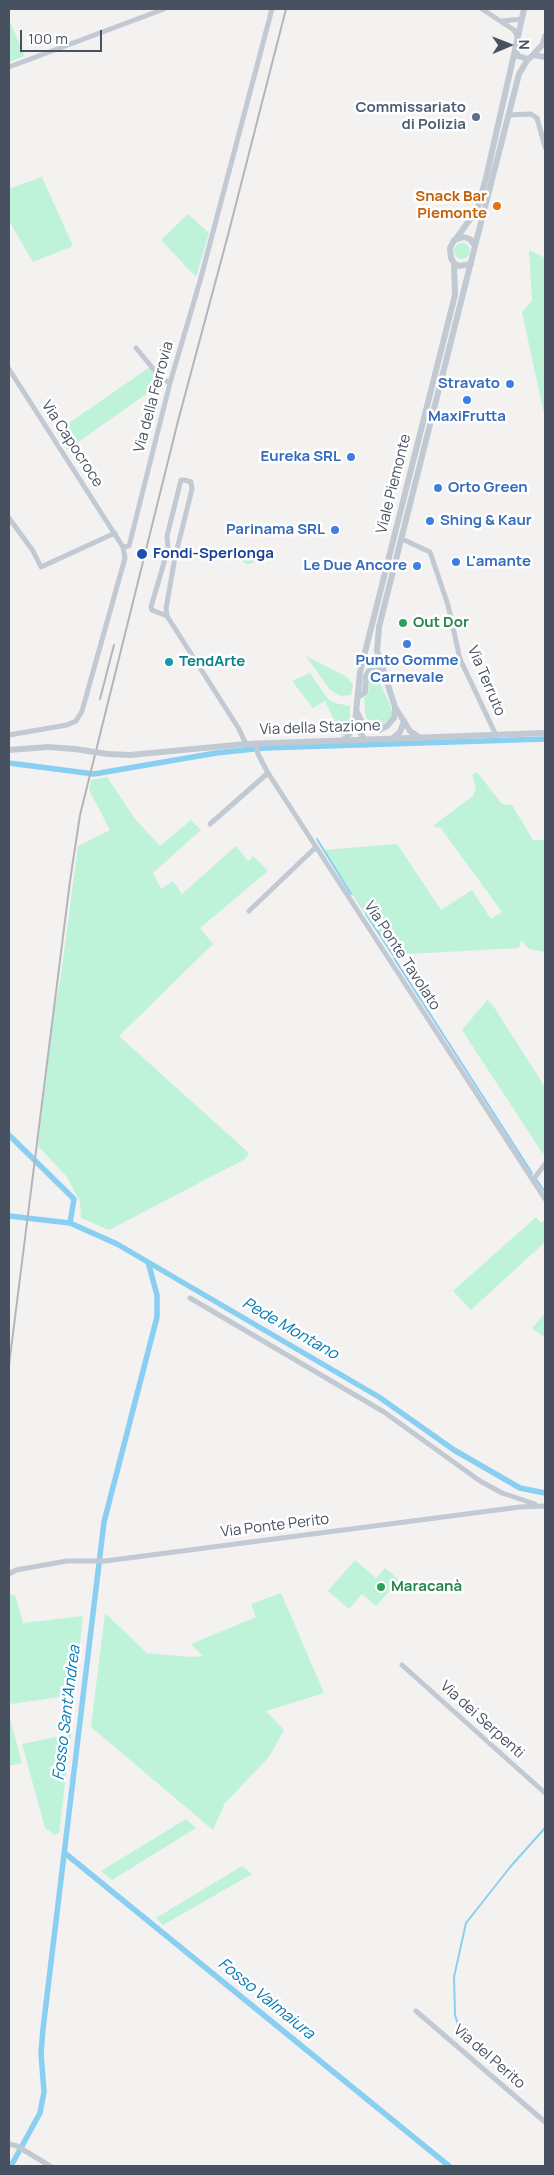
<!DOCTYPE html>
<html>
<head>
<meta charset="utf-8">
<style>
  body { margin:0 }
  #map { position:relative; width:554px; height:2175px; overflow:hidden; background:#f4f1f1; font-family:Manrope,sans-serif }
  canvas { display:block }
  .frame { position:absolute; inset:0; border:10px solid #475160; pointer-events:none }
  .north { position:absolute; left:484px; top:20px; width:50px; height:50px; -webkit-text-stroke:4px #fff; paint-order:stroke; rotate:89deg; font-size:14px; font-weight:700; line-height:20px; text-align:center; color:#475160 }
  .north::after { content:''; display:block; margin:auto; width:18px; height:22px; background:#475160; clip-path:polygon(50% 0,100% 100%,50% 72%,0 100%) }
  .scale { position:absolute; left:20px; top:30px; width:82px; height:22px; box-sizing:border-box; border:2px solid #475160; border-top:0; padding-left:6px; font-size:15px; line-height:18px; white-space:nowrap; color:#475160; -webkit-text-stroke:4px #fff; paint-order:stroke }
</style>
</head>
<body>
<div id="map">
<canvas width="554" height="2175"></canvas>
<div class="frame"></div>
<div class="north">N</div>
<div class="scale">100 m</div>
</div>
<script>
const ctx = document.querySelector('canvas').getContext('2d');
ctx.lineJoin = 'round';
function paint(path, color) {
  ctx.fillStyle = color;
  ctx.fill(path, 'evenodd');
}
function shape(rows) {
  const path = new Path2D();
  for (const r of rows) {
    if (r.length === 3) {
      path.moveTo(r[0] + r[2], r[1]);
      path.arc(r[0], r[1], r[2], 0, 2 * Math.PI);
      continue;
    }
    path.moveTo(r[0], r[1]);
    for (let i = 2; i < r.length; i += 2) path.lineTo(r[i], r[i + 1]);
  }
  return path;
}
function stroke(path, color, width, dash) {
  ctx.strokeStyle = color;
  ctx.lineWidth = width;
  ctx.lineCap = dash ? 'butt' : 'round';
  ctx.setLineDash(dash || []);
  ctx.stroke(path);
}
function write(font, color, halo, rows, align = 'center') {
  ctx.font = font + ' Manrope,sans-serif';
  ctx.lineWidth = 5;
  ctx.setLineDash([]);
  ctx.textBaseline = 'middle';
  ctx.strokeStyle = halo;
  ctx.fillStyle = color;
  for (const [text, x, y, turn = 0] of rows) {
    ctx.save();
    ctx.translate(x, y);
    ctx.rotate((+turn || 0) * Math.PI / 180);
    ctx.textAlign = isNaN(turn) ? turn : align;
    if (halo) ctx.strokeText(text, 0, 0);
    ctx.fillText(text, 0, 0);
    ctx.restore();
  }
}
paint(shape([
  [9,20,25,56,9,62],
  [42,177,73,246,33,262,9,221,9,189],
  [188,214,209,233,196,277,161,240],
  [462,251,8],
  [529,250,545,258,545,419,522,312,532,301],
  [150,367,162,383,67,450,56,432],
  [249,556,8],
  [306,656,347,677,353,685,351,695,341,696,330,690],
  [375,672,391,707,391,718,381,726,372,725,366,718,364,699,369,690,369,675],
  [310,673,328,699,335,703,350,706,350,728,342,737,325,701,313,708,292,681],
  [477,772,502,804,512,805,533,840,545,840,545,952,529,949,521,940,519,948,392,955,323,850,397,844,441,910,472,890,491,919,502,912,440,827,436,828,434,825,473,796,476,787,472,775],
  [107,777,135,819,160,846,191,820,201,830,153,873,161,889,173,881,182,894,236,846,248,861,253,856,268,871,200,928,213,944,119,1036,249,1153,245,1159,109,1230,81,1218,80,1202,67,1177,38,1146,54,1012,61,975,78,846,110,830,89,790,91,780],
  [487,1000,492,1004,545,1087,545,1150,543,1154,462,1030],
  [536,1217,541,1223,545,1219,545,1242,471,1310,453,1291],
  [545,1313,545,1336,544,1337,532,1328],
  [355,1560,376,1578,385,1568,399,1580,376,1606,362,1594,349,1609,328,1591],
  [281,1593,324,1693,266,1711,284,1730,269,1757,225,1803,213,1830,91,1727,105,1613,147,1653,190,1657,203,1656,191,1644,256,1617,251,1604],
  [9,1594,15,1595,23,1623,83,1616,74,1695,11,1704,9,1695],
  [9,1715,22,1763,9,1766],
  [71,1734,59,1833,55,1835,45,1828,22,1744],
  [186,1819,196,1828,112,1880,101,1871],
  [242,1866,252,1874,163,1925,156,1918]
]), '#bef3d9');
stroke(shape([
  [317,839,351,894],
  [366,914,393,955],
  [394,958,532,1173],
  [536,1179,545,1192],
  [461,2034,455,2015,454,1977,466,1923,511,1866,545,1828]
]), '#88cff2', 2);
stroke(shape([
  [9,763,94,774,216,753,264,748,545,739],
  [9,1135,74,1199,70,1223],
  [9,1216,70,1223,117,1244,379,1397,454,1450,520,1488,545,1493],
  [66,1854,449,2166],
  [11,2166,40,2113,44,2092,41,2053,43,2029,104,1522,157,1317,157,1295,148,1262]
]), '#88cff2', 5.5);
stroke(shape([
  [482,9,514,30,517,36],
  [502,21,522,19],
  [9,67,164,9],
  [508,115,531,114,537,118,545,147],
  [136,348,161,378,170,383],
  [9,369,123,547],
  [9,518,33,551,41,567,115,533],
  [402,539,430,552,448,605,460,659,496,735],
  [167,616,152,610,151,607,168,549,167,536,181,480,184,480,191,482,192,489,175,557,166,609,167,616,239,729,246,744],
  [9,735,67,725,76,721,82,711,125,558,123,547,129,546,170,383,200,281,272,9],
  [256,743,258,754,268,773,545,1199],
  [210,824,268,773],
  [249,911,316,847],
  [533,1180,545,1164],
  [190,1298,384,1412,480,1481,502,1493,535,1504],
  [9,1574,16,1570,67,1561,105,1561,520,1507,545,1506],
  [402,1665,545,1793],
  [416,2011,545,2122],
  [9,2144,17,2146,50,2166]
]), '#c1c9d3', 5);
stroke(shape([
  [524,9,515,50,518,56,528,59,531,57,543,44,545,36],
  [533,55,545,57],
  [455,240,477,210,486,178,515,50],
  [475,246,519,74,528,59],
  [358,697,365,692,366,676,369,671,382,670],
  [357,712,362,722,368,727,379,730,387,726,394,718,395,707],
  [355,723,364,739],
  [419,737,410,731,395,707,377,651,379,627,475,246,470,239,464,237,454,240,450,248,451,258,454,263,459,266,471,264],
  [393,738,400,732,404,721],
  [343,740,348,736,355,723,360,672,455,295,454,263],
  [9,750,48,747,75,749],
  [108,754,130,755,246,744,545,733]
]), '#c1c9d3', 6);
stroke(shape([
  [100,699,114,645],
  [9,1365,70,881,80,815,178,421,228,235,286,9]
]), '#b3b5bc', 2);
stroke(shape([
  [75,749,108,754]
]), '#c1c9d3', 6);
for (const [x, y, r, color] of [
  [476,117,5,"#5c6f8a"],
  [497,206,5,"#e8710a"],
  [510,384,5,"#3f7fe0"],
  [467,400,5,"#3f7fe0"],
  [351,457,5,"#3f7fe0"],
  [438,488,5,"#3f7fe0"],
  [430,521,5,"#3f7fe0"],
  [335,530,5,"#3f7fe0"],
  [142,554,6,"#1a4fb4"],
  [456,562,5,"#3f7fe0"],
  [417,566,5,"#3f7fe0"],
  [403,623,5,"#2e9e5b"],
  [407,644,5,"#3f7fe0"],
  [169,662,5,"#0f9aa8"],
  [381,1587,5,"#2e9e5b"]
]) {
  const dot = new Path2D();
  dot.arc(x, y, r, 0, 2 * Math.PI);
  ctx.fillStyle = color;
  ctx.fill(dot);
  stroke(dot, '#fff', 2);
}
write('bold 15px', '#4e5e75', '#fff', [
  ["Commissariato",466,108],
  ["di Polizia",466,125]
], 'right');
write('bold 15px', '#c56008', '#fff', [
  ["Snack Bar",487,197],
  ["Piemonte",487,214]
], 'right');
write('bold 15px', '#366cbe', '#fff', [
  ["Stravato",500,384],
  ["MaxiFrutta",467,417,"center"],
  ["Eureka SRL",341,457],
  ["Orto Green",448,488,"left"],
  ["Shing & Kaur",440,521,"left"],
  ["Parinama SRL",325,530],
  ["L'amante",466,562,"left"],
  ["Le Due Ancore",407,566],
  ["Punto Gomme",407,661,"center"],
  ["Carnevale",407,678,"center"]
], 'right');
write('15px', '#475160', '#fff', [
  ["Via della Ferrovia",154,397,-75],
  ["Via Capocroce",72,444,57],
  ["Viale Piemonte",394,484,-76],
  ["Via Terruto",486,681,67],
  ["Via della Stazione",320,728,-2],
  ["Via Ponte Tavolato",402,956,57],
  ["Via Ponte Perito",275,1526,-7],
  ["Via dei Serpenti",482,1720,42],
  ["Via del Perito",489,2057,41]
]);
write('bold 15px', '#164399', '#fff', [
  ["Fondi-Sperlonga",153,554]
], 'left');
write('bold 15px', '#27864d', '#fff', [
  ["Out Dor",413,623],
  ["Maracanà",391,1587]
], 'left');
write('bold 15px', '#0d838f', '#fff', [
  ["TendArte",179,662]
], 'left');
write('italic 16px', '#037bb8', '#fff', [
  ["Pede Montano",290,1329,30],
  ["Fosso Sant'Andrea",67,1713,-83],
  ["Fosso Valmaiura",266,1999,39]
]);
</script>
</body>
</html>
